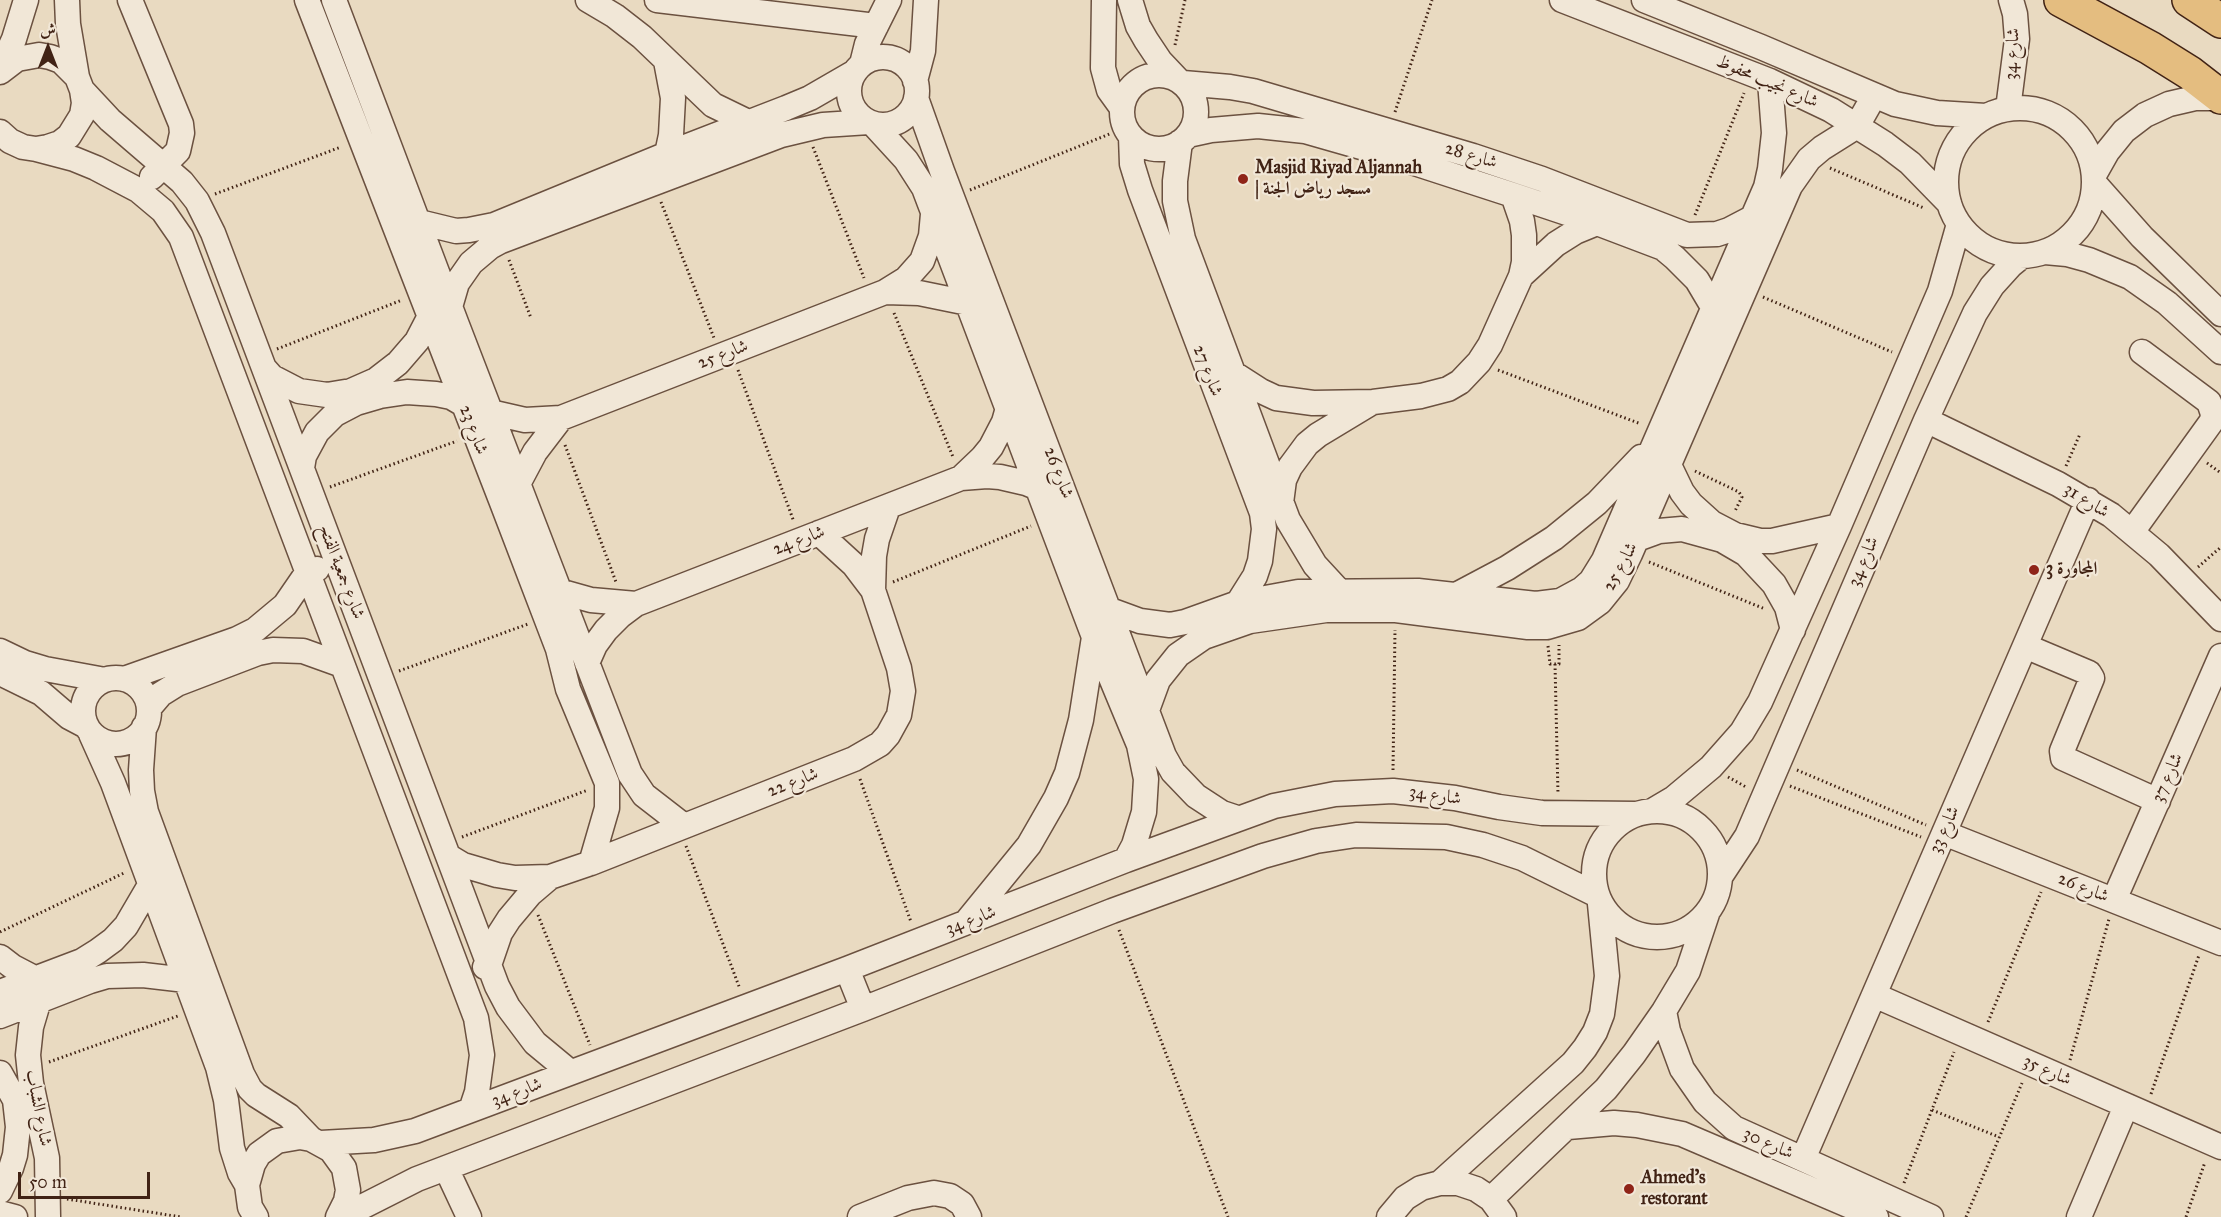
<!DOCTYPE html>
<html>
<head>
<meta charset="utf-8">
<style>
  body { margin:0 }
  #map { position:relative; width:2221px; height:1217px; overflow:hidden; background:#e9dac1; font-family:"IM FELL Great Primer",Amiri,serif }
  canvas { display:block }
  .north { position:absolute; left:18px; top:18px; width:60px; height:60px; -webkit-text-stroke:4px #f1e7d7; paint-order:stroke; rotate:0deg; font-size:16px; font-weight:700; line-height:24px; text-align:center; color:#412315 }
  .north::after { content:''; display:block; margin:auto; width:21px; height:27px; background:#412315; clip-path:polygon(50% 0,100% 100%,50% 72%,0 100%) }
  .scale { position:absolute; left:18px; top:1172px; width:132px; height:27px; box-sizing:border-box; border:3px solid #412315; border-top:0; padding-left:8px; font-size:18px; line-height:21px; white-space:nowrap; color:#412315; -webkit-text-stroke:4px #f1e7d7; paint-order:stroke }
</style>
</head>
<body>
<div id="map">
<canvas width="2221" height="1217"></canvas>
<div class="north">ش</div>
<div class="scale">50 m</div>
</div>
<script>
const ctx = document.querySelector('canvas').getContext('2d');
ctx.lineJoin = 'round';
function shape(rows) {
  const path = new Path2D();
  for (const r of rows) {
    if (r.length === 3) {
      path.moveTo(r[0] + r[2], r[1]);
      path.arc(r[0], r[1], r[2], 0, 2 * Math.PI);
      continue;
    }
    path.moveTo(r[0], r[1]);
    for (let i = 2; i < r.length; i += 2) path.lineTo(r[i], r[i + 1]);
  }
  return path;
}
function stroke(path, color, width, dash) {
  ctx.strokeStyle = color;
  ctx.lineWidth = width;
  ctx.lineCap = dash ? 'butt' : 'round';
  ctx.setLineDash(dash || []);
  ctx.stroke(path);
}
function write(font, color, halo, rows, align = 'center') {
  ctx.font = font + ' "IM FELL Great Primer",Amiri,serif';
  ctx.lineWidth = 4.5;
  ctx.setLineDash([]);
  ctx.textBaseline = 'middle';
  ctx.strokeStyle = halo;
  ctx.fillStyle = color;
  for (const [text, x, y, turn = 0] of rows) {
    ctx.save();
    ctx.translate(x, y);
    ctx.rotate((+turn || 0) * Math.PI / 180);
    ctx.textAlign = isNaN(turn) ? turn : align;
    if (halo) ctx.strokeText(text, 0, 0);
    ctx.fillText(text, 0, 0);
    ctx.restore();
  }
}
const minor = shape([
  [67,0,68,24,77,77],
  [130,0,181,124,182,133,178,151,152,177],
  [307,0,501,500,558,649,568,689,607,783,607,808,591,863],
  [334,0,457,325,630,774,644,795,684,826],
  [588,0,615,16,642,37,713,105,748,122,751,129],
  [657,0,876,26],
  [1104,0,1103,68,1109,90,1122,108],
  [1130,0,1138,26,1146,40,1160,61,1178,80],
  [1562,0,1770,81,1831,110,1885,144,1910,163,1949,203],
  [1644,0,1761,47,1895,104,1937,113,1986,116],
  [883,91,34],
  [666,61,673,98,671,135,667,154],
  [862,64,867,44,889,0],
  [0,70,14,39,26,0],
  [0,72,17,59,39,55,50,57,61,61,77,77,82,90,84,103,82,115,69,136,60,143,48,147,36,149,23,147,10,141,0,132],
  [1159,112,37],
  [915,81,923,51,926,0],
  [1183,83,1230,87,1253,91,1473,156,1542,179,1687,235,1717,234,1729,230,1752,218,1757,219],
  [82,90,110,120,182,182,197,201,213,233,497,986,508,1007,535,1043,570,1072],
  [916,98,942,171,1164,756,1173,772,1196,796,1222,813,1237,818],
  [2020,182,74],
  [2008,109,2017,39,2015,14,2011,0],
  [873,124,906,160,924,188,1094,637,1139,745,1146,779,1144,812,1134,845,1126,860],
  [1188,135,1211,130,1258,126,1305,131,1396,157,1513,195,1597,223,1663,248,1675,258,1697,280,1713,307],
  [1131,137,1132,164,1140,190,1262,513,1264,529,1260,561,1255,576,1238,603],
  [1180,142,1175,181,1175,201,1183,239,1288,520,1315,565,1339,591],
  [36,149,74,159,96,168,138,190,163,211,181,237,476,1018,482,1055,477,1092,471,1110],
  [2094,175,2107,152,2124,131,2145,115,2169,104,2195,98,2221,98],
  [2095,184,2142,237,2221,314],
  [419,222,456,231,469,230,494,225,667,154,786,108,810,98,855,72],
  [2045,252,2067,254,2089,260,2130,277,2167,303,2221,352],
  [1521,276,1556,244,1575,232,1597,223],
  [885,292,919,293,968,303],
  [450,307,457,283,471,263,490,247,501,241,781,135,823,125,869,122],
  [264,368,272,377,299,391,327,395,351,391,376,380,398,363,417,341,430,316],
  [1233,373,1261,391,1276,398,1313,403,1373,402,1421,396,1448,389,1460,382,1479,362,1490,345,1521,276,1524,262,1524,235,1522,221,1513,195],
  [490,412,525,420,561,418,885,292,906,279,922,261,931,236,933,214],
  [1926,420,2058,484,2111,515,2159,555,2221,619],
  [1669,465,1682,492,1691,504,1712,523,1735,535,1760,541,1772,541,1839,526],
  [302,468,304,456,317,432,335,414,356,403,380,396,407,392,436,394,451,397,463,404],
  [961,478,982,458,991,447,1004,422,1008,408],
  [518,484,535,452,561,418],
  [1281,503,1284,480,1290,467,1307,444,1318,435,1371,403],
  [2132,532,2212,421,2213,414,2209,402,2142,352],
  [819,533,854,565,873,590],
  [1637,539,1659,531,1682,529,1722,540,1746,554,1774,584,1787,607,1793,630],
  [559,591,591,600,636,604],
  [1458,594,1507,568,1554,538,1597,503,1641,457],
  [1110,610,1140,621,1170,625,1185,622,1238,603,1298,592,1418,591,1536,604,1560,601,1582,589,1591,581,1604,560,1766,187,1770,169,1774,133,1770,81],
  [2025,646,2089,673,2092,678,2062,751,2063,758,2158,801],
  [0,651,25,663,45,669,105,680],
  [587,663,595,645,606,630,620,616,636,604,961,478,987,476,1000,477,1026,483,1038,488],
  [0,673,41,693,69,717,86,726],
  [116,711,33],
  [124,679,237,639,255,630,285,605,307,573,317,569],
  [149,708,161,694,177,684,258,653,273,650,303,651,342,665],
  [1147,710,1158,680,1178,655,1204,637,1250,621,1326,610,1396,610,1528,627,1547,627,1578,618,1600,602,1617,581,1630,554,1790,186,1809,159,1822,148,1857,126,1874,96],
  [144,727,141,770,142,791,146,812,242,1074,250,1089,256,1095,289,1116,311,1139],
  [91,734,113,783,218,1067,226,1100,232,1148,240,1173,247,1185],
  [1652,811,1674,798,1711,767,1742,732,1760,702,1839,526,1940,291,1959,224],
  [1657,874,63],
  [1944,833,2221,943],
  [448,856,463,865,497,875,515,878,550,877,591,863,854,759,880,744,888,735,899,715,903,691,899,668,873,590,874,556,877,539,888,507],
  [1720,877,1747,836,1926,420,1975,313,1992,286,2011,265,2022,256],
  [2114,900,2221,656],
  [967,921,1029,845,1056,798,1067,773,1081,720,1094,637],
  [0,957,13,967,36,979],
  [485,967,489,965,500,933,509,919,530,894,550,877],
  [847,969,863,1009],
  [0,992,82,961,98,951,113,940,126,926,150,885],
  [1874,995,2221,1147],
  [39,1000,31,1027,28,1055,31,1083,47,1158,48,1217],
  [1664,1011,1668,1031,1682,1069,1705,1102,1734,1128,1931,1217],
  [0,1016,90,981,107,976,143,975,186,980],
  [0,1073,15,1100,18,1127,15,1155,11,1168,0,1191],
  [1568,1127,1614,1123,1637,1125,1682,1134,1876,1217],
  [321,1143,374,1140,415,1131,847,969,1126,860,1274,806,1335,794,1393,791,1455,798,1499,807,1542,813,1637,814],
  [1803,1159,2088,500],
  [446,1168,469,1217],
  [1440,1183,1573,1063,1585,1048,1595,1032,1602,1014,1607,976,1600,904],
  [1491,1199,1606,1089,1634,1054,1664,1011,1688,971,1708,911],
  [0,1213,15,1217],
  [256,1217,250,1207,247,1185,253,1164,259,1154,277,1141,300,1137,311,1139,331,1150,344,1168,348,1190,346,1201,338,1217],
  [342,1217,417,1179,863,1009,1112,911,1263,856,1316,841,1356,835,1446,837,1483,845,1522,858,1597,895],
  [860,1217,908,1198,934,1193,950,1196,962,1204,969,1217],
  [1389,1217,1405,1198,1421,1188,1440,1183,1458,1183,1476,1189,1491,1199,1504,1217],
  [2079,1217,2126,1106]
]);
const highway = shape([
  [2061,0,2150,48,2190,73,2221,97],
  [2189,0,2221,21]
]);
stroke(minor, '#6b5140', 27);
stroke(highway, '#412315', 36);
stroke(shape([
  [1175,45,1185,0],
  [1395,112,1432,0],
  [813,147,864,278],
  [1830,168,1924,208],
  [970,190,1112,133],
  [215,194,341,147],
  [661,202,714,338],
  [1695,215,1744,93],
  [509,260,531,318],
  [1763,297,1892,352],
  [894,313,953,457],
  [277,349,402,300],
  [738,370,794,522],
  [1498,370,1641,424],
  [565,445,616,582],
  [2207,463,2221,473],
  [2066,466,2080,434],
  [1695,471,1739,492,1742,497,1735,511],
  [330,487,457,441],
  [1649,562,1765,609],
  [2198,567,2221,547],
  [893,582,1031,526],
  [1548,646,1550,664,1559,664,1559,645],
  [1555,664,1558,794],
  [399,671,528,624],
  [1393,770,1395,630],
  [1797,770,1926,825],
  [1728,777,1746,787],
  [860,779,911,922],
  [1790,786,1921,837],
  [462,837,588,790],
  [686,846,740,989],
  [538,915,590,1045],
  [1119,930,1228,1217],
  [0,932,124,873],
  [1988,1022,2041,892],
  [2070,1060,2109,919],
  [49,1062,178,1016],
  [2151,1094,2199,955],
  [1932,1110,1999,1137],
  [1904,1183,1954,1052],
  [67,1199,181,1217],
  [1966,1217,2022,1083],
  [2186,1217,2205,1162]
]), '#412315', 3, [1.5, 3]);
stroke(minor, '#f1e7d7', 24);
stroke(highway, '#e4bd80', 33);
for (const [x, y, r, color] of [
  [1243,179,6,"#8f2418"],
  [2034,570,6,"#8f2418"],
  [1629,1189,6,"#8f2418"]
]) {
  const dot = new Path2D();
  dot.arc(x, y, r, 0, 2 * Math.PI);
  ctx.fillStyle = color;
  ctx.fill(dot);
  stroke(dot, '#f1e7d7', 2);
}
write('18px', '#412315', '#f1e7d7', [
  ["شارع 34",2013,54,-87],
  ["شارع نجيب محفوظ",1767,82,23],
  ["شارع 28",1471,156,17],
  ["شارع 25",723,355,-21],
  ["شارع 27",1207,371,69],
  ["شارع 23",473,430,69],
  ["شارع 26",1058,473,69],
  ["شارع 31",2086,501,32],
  ["شارع 24",799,541,-21],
  ["شارع 34",1864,562,-67],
  ["شارع 25",1621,567,-61],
  ["شارع جمعية الفتح",341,572,69],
  ["شارع 37",2168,778,-66],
  ["شارع 22",793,783,-21],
  ["شارع 34",1435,796,8],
  ["شارع 33",1945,830,-66],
  ["شارع 26",2083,888,22],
  ["شارع 34",971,921,-21],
  ["شارع 35",2047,1071,24],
  ["شارع 34",517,1093,-21],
  ["شارع الشباب",38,1108,79],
  ["شارع 30",1768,1144,24]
]);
write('bold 18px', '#412315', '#f1e7d7', [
  ["Masjid Riyad Aljannah",1255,169],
  ["| مسجد رياض الجنة",1255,190],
  ["المجاورة 3",2046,570],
  ["Ahmed's",1641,1179],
  ["restorant",1641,1200]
], 'left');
</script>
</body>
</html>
